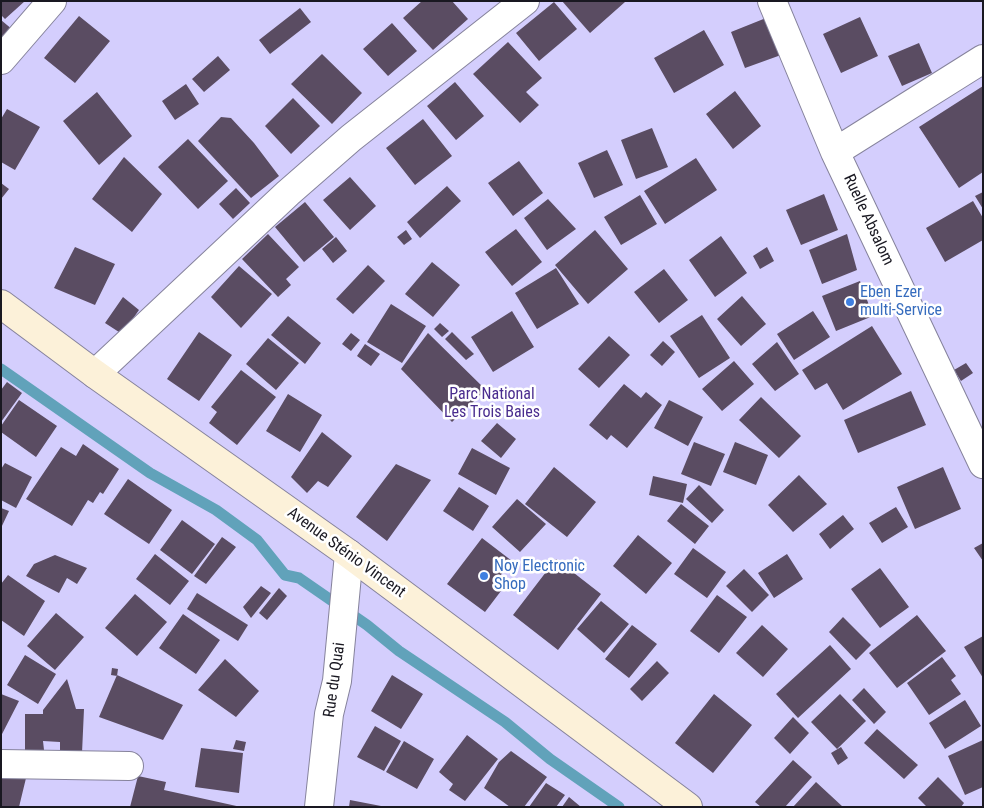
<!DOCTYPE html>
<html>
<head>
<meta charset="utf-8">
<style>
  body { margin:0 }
  #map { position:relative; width:984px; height:808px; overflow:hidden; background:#edebfc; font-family:"Roboto Condensed",sans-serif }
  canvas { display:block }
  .frame { position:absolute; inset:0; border:2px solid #191821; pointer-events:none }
</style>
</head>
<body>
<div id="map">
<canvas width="984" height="808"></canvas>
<div class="frame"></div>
</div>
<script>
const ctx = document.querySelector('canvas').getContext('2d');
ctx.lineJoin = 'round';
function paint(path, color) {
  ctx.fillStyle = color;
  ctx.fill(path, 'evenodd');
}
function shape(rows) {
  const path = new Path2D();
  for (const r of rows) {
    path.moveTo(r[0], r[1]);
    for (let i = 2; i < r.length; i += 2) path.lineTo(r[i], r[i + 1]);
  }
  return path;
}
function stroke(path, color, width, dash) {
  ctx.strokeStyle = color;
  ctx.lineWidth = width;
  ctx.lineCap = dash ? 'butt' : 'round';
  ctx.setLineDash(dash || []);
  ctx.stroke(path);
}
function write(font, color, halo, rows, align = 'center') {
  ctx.font = font + ' "Roboto Condensed",sans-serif';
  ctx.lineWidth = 5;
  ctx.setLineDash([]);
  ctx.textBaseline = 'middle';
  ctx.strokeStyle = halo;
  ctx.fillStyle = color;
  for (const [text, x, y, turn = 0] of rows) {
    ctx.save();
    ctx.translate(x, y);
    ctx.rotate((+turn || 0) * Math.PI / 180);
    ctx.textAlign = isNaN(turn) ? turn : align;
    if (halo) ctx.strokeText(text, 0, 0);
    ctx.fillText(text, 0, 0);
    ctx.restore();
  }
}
paint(shape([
  [1,1,983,1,983,807,1,807]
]), '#d4cefd');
stroke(shape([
  [1,369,150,473,216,510,257,540,285,575,299,578,367,625,399,651,505,722,550,759,619,807]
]), '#61a2ba', 11);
paint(shape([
  [1,1,25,1,5,19,1,15],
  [422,1,452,1,468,19,433,50,403,18],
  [562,1,624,1,625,2,590,33],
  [554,2,577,29,539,61,516,33],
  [300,8,311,22,270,54,259,40],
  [79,16,110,41,75,83,44,58],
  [860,17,878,56,841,73,823,34],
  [766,18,781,55,745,68,731,32],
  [1,20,13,30,1,45],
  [392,23,417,51,388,76,363,49],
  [704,30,724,65,674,93,654,58],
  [508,42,542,78,526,92,539,105,520,123,473,74],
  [919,43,932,73,902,86,888,56],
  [322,54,362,93,332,124,291,84],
  [218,56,230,70,204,92,192,79],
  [455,82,484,116,456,140,427,106],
  [186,84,199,104,175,120,162,101],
  [983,86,983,172,959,188,919,127],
  [735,91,761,126,733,149,706,114],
  [97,92,132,136,99,165,63,121],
  [293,98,320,126,291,154,265,126],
  [7,109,40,127,15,170,1,162,1,119],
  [221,117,231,118,254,143,279,176,251,198,198,141],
  [423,119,452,156,415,185,386,148],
  [652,128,668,167,636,179,621,140],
  [188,139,228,181,198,209,158,167],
  [607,150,623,185,594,198,578,163],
  [124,157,162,194,132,232,92,199],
  [696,158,717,190,665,224,644,191],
  [519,161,543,193,513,216,488,183],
  [350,177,376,206,350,230,323,200],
  [1,183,9,189,1,199],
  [447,186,461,201,420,238,407,222],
  [236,188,250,203,233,219,219,204],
  [983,192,983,209,975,196],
  [824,194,838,230,801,245,786,210],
  [640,195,657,224,621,245,604,217],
  [548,199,576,229,547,250,524,218],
  [973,201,983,218,983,240,945,262,926,228],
  [305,202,334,237,304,262,275,227],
  [516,229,542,262,512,286,485,252],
  [406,230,412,239,404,245,397,237],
  [595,230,628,269,588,304,555,265],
  [268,234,299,267,286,279,291,285,278,297,242,259],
  [847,234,857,270,822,284,809,250],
  [721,236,747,273,715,297,689,260],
  [336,237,347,251,333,263,322,249],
  [75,247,115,264,95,305,54,288],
  [767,247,774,261,760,269,753,256],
  [432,262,460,285,433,317,405,294],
  [368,265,385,281,353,314,336,299],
  [239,266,272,294,241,328,211,297],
  [556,268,579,304,537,329,515,293],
  [664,269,688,300,659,323,634,292],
  [860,281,873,316,836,331,822,296],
  [742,296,766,324,741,346,717,319],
  [123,297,139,310,122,334,105,323],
  [391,304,426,326,402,363,367,342],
  [512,311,534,347,493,372,471,337],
  [813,311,830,337,794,360,777,334],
  [702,315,730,358,699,378,670,336],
  [288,316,321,343,305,364,271,335],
  [440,323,449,331,442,337,434,329],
  [872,326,902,374,843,410,827,383,815,390,802,370],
  [199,332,232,355,199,401,167,379],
  [452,332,474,354,466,360,445,339],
  [351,333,360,340,351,351,342,344],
  [428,333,486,390,452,422,401,369],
  [609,336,630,355,599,388,578,369],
  [268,338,299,363,276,390,246,364],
  [663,341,675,352,662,366,650,355],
  [777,342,799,374,775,391,752,364],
  [365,344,380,354,371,366,357,356],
  [734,361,754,384,722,411,702,389],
  [966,363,973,373,961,381,954,370],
  [241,370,276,397,237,445,209,423,217,412,211,407],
  [7,382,22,393,1,422,1,390],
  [624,384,641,398,646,392,662,405,627,448,611,435,607,440,589,425],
  [911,391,926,425,858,453,844,420],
  [288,394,322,415,300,452,266,431],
  [761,397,801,436,779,458,739,420],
  [19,400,57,426,36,457,1,432,1,426],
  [669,400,703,417,688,446,654,428],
  [497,423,516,439,501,458,481,441],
  [322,432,352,456,328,487,318,481,307,493,291,477],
  [694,442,725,454,711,486,681,474],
  [735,442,768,455,756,485,723,472],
  [83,444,119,469,103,494,100,492,93,503,88,500,72,526,26,499,61,447,76,456],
  [472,448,510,468,496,495,458,474],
  [5,463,32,477,16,508,1,500,1,469],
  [396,464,431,480,387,541,356,517],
  [554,467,596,502,567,537,525,504],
  [943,467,961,509,915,529,897,487],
  [799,475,827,504,793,532,768,505],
  [653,476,687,484,683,503,649,495],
  [128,479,172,510,149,544,104,514],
  [699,485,724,510,712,523,686,499],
  [459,487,489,506,473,531,443,511],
  [517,499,546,524,520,552,492,527],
  [681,504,709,526,695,544,667,521],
  [896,507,908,527,882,543,869,523],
  [1,508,9,511,1,528],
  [843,515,854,529,830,549,819,534],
  [182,520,215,544,192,574,160,550],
  [638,535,672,563,646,594,613,566],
  [222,537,236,547,206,584,194,576],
  [482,538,512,561,496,581,504,587,485,612,447,584],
  [983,543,983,561,974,548],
  [693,548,726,572,707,598,674,574],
  [155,554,189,581,170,605,136,579],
  [787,554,803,579,774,598,758,573],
  [55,555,87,568,77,584,67,578,59,593,26,576,34,564],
  [556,559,601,594,558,650,513,615],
  [880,568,909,607,880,628,851,589],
  [744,569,769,595,752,612,726,586],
  [8,575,45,601,24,636,1,620,1,584],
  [261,586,271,593,251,618,243,607],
  [279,588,287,596,267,620,259,613],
  [197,593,248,625,238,641,187,609],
  [135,594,167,622,137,656,105,628],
  [717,595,747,617,719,653,690,631],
  [601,601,629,624,604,653,577,629],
  [56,613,84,637,55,670,27,646],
  [183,614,220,640,196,674,159,648],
  [917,615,946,651,897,688,869,653],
  [843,617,871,645,856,660,829,632],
  [632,625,657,644,629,678,605,659],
  [762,625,788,649,763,677,736,653],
  [983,636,983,678,964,647],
  [830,645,851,669,798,718,776,694],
  [25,655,56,674,38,704,7,685],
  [942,657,956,676,951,680,961,694,929,715,907,683],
  [225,659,259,691,236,717,198,690],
  [657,661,669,673,642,701,630,689],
  [112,668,118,669,117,676,111,675],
  [117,675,183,705,163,740,99,717],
  [392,675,423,694,401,729,371,711],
  [67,679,76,709,84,709,82,753,60,752,60,742,43,741,44,750,25,750,25,714,43,714,43,710],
  [864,688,886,712,874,724,852,700],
  [1,694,19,701,1,736],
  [714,694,752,725,713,773,675,743],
  [840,694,866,721,837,749,811,722],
  [965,700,981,726,945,749,929,723],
  [793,717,809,733,790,754,774,738],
  [375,726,401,741,384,771,357,757],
  [877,729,918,765,904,779,864,743],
  [467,735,498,759,465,801,449,790,453,784,439,772],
  [236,740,246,742,244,751,233,749],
  [983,740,983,787,965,795,948,756],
  [404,741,434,759,417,789,386,772],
  [841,747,848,758,838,765,831,753],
  [201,748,243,753,239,793,195,787],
  [511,751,547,777,524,807,510,807,484,788,499,762],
  [793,760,812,777,785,807,761,807,755,802],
  [1,773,27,774,19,807,1,807],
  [138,776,166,782,164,790,241,807,130,807],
  [938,777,964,803,961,807,927,807,918,798],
  [816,782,843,807,793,807],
  [546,783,565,795,556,807,529,807],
  [569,797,581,807,562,807],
  [350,800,381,806,381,807,349,807]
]), '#5a4c62');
const street = shape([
  [772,1,835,152,983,464],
  [1,60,52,1],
  [835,152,983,59],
  [95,374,288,193,351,138,525,1],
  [1,764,129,766],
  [319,807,329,714,337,681,349,554]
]);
const secondary = shape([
  [1,304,95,374,349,554,688,807]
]);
stroke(street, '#86839c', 30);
stroke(secondary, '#86839c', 30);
stroke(street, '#fff', 28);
stroke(secondary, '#fcf1d9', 28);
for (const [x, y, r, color] of [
  [850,302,5,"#3f7fe0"],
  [484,576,5,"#3f7fe0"]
]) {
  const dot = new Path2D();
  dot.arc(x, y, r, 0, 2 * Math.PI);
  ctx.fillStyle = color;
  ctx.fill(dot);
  stroke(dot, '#fff', 2);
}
write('16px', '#191821', '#fff', [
  ["Ruelle Absalom",868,220,65],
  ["Avenue Sténio Vincent",346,553,36],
  ["Rue du Quai",335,680,-82]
]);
write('16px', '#366cbe', '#fff', [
  ["Eben Ezer",860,293],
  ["multi-Service",860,311],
  ["Noy Electronic",494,567],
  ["Shop",494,585]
], 'left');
write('16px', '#492c8e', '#fff', [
  ["Parc National",492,395],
  ["Les Trois Baies",492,413]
]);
</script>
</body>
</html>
